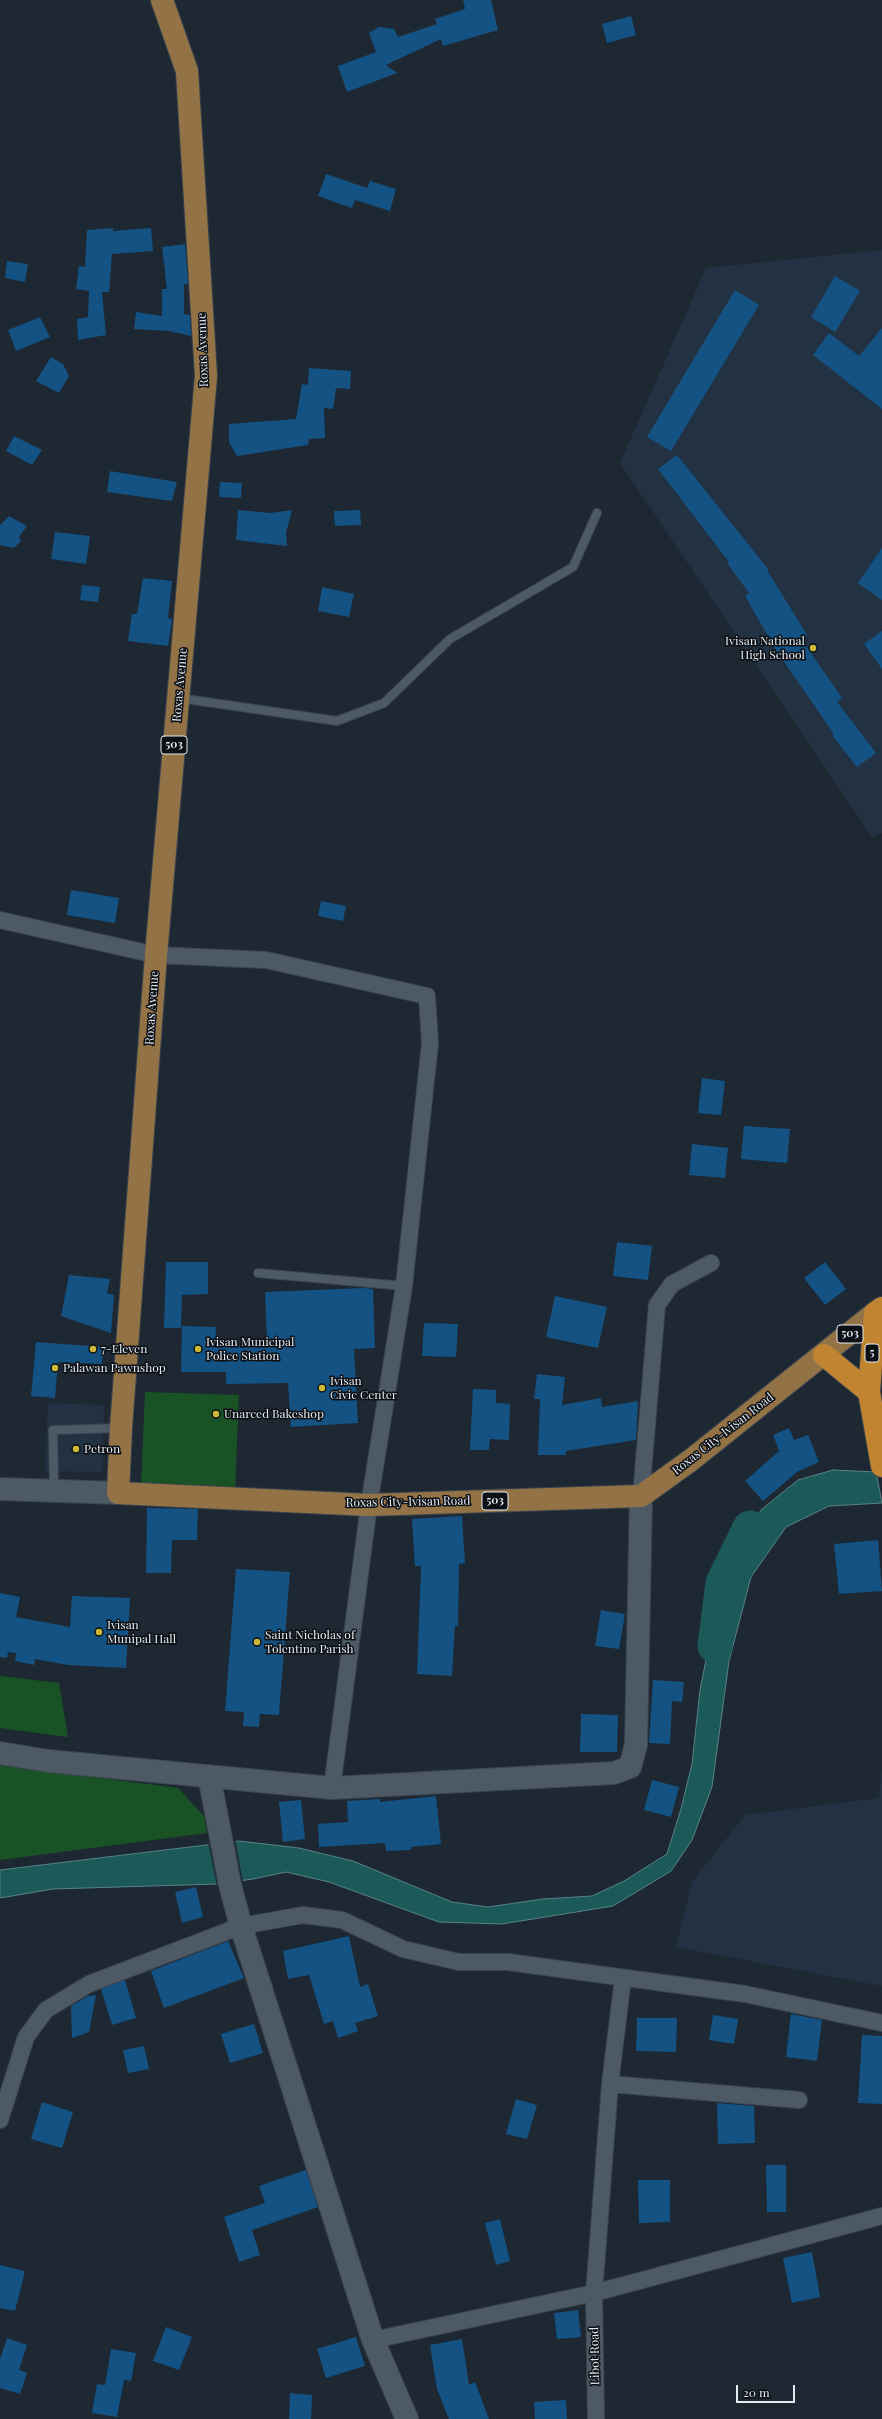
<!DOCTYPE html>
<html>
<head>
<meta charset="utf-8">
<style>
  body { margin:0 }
  #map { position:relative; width:882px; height:2419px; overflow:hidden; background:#1d2833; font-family:"Playfair Display",serif }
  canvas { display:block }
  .scale { position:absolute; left:736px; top:2385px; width:59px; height:18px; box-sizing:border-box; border:2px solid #e3eaf1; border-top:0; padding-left:5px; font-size:12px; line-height:14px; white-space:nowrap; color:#e3eaf1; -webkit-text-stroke:3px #0c1015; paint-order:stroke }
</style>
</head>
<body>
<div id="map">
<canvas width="882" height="2419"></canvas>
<div class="scale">20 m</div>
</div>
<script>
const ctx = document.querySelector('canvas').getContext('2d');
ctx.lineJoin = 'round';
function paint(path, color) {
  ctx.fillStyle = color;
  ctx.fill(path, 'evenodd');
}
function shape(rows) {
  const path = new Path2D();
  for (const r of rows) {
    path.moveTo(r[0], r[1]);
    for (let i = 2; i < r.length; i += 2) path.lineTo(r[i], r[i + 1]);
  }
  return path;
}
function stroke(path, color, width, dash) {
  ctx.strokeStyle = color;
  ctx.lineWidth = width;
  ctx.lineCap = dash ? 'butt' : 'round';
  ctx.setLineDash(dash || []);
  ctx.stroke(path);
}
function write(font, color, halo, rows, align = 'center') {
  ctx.font = font + ' "Playfair Display",serif';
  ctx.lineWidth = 3;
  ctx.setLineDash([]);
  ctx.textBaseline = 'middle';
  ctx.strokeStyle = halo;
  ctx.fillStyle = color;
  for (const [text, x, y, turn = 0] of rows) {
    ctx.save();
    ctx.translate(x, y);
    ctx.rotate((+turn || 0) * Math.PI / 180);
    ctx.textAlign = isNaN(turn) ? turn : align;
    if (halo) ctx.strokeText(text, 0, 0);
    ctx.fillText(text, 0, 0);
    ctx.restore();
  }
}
paint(shape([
  [882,250,882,833,872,837,620,463,706,268],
  [48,1403,104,1405,102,1472,45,1471],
  [882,1768,882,1986,676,1947,692,1882,745,1815,879,1798]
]), '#223242');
paint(shape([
  [145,1392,239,1395,235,1490,141,1486],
  [0,1676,59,1683,68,1737,0,1728],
  [0,1765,178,1788,204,1816,207,1833,0,1860]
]), '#195325');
const water = shape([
  [833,1470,876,1472,882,1503,829,1506,786,1527,751,1577,729,1661,712,1787,692,1840,671,1871,613,1906,502,1924,439,1922,329,1882,286,1872,253,1879,217,1884,53,1889,0,1898,0,1870,239,1841,299,1848,353,1861,452,1902,488,1907,543,1899,592,1896,624,1881,667,1854,681,1809,692,1764,700,1690,711,1634,737,1542,762,1509,798,1480,833,1470]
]);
paint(water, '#1c5959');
stroke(water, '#588487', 1);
paint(shape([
  [235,1839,243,1882,217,1886,208,1842]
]), '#1d2833');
stroke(shape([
  [715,1646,723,1583,750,1528]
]), '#1c5959', 35);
paint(shape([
  [463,0,491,0,498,30,443,46,441,39,386,65,397,73,347,92,338,66,376,52,369,33,379,27,394,29,398,37,437,24,435,19,465,9],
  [631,16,636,35,607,43,602,24],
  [326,174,367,188,370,181,396,189,390,211,355,200,352,208,318,196],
  [113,228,113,231,151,228,153,251,112,254,109,292,102,292,106,335,78,340,77,319,88,317,89,291,76,289,79,266,85,267,87,230],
  [185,244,188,284,184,284,184,314,190,315,191,336,169,331,134,329,136,312,162,316,162,289,167,289,162,247],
  [7,261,28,264,25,282,5,278],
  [835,276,860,291,835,332,811,317],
  [735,290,759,305,671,451,647,437],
  [40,317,50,337,16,351,8,330],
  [882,328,882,409,813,355,829,333,859,356],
  [51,357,63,364,69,376,59,393,36,381],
  [309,368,351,371,350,389,336,388,333,409,324,408,325,438,309,439,308,445,237,456,229,442,229,424,296,419,302,384,308,385],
  [14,436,42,450,32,465,6,451],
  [677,455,768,569,767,570,807,635,802,640,842,698,837,702,876,753,857,767,832,735,834,734,776,650,745,596,749,593,727,563,729,562,658,469],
  [110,471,177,482,172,501,107,492],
  [220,482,242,483,241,498,219,497],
  [238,510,271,513,292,510,286,533,287,546,236,540],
  [360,510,361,525,335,526,334,511],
  [9,516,27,526,19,537,21,541,14,548,0,545,0,525],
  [55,532,90,536,86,564,51,559],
  [882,548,882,600,858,583],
  [143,578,172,581,168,618,172,619,168,646,128,641,132,614,137,614],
  [82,585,100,587,98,602,80,600],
  [322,587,354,594,349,617,318,611],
  [882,631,882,669,864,644],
  [71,890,119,898,115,923,67,915],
  [321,901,346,906,343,921,318,916],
  [702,1078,725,1081,721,1115,698,1113],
  [744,1126,790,1129,787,1163,741,1159],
  [692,1144,728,1148,725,1178,689,1175],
  [617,1242,652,1246,648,1280,613,1276],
  [166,1262,208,1262,208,1294,182,1295,181,1328,164,1328],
  [825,1262,846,1289,825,1305,804,1278],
  [69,1275,110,1279,107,1293,114,1295,111,1333,61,1316],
  [364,1288,373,1289,375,1348,354,1349,358,1423,291,1427,288,1383,226,1384,226,1372,181,1372,182,1326,216,1327,215,1346,267,1346,265,1292],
  [555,1296,607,1307,598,1348,546,1337],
  [424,1323,458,1324,456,1357,422,1356],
  [36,1342,103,1347,102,1364,58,1362,55,1398,31,1396],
  [537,1374,565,1377,562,1405,601,1398,602,1407,638,1401,636,1440,566,1451,566,1455,538,1455,540,1399,534,1399],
  [473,1389,496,1390,496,1403,510,1404,509,1440,490,1439,489,1450,470,1450],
  [789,1428,794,1440,808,1435,819,1462,797,1472,763,1501,745,1481,779,1451,773,1435],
  [147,1508,198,1509,197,1540,172,1540,171,1573,146,1573],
  [462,1516,465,1563,459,1564,458,1626,455,1626,452,1676,417,1674,421,1566,415,1566,412,1519],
  [878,1540,882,1591,839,1594,834,1544],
  [236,1569,290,1572,279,1715,260,1714,259,1727,243,1726,244,1712,225,1711],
  [0,1593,20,1597,16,1617,70,1627,72,1596,130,1598,126,1668,68,1665,35,1659,34,1665,15,1661,16,1653,8,1652,7,1658,0,1657],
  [601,1610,625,1614,619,1649,595,1646],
  [653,1680,684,1682,682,1702,672,1701,670,1744,649,1743],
  [581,1714,618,1715,617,1752,580,1752],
  [652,1780,679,1787,671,1817,644,1810],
  [436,1796,441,1844,411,1847,411,1850,386,1851,385,1843,319,1847,318,1824,348,1822,347,1801,380,1799,380,1802],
  [301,1800,305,1839,283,1842,279,1802],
  [196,1887,203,1917,182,1923,175,1892],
  [349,1936,360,1987,368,1984,378,2016,355,2023,358,2031,338,2038,333,2021,324,2024,309,1975,288,1979,283,1951],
  [228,1941,244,1978,164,2008,151,1971],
  [125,1980,136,2018,112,2025,101,1989],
  [96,1995,89,2032,72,2038,71,2006,88,1996],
  [791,2014,822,2020,817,2061,786,2057],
  [713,2015,738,2019,734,2044,709,2040],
  [637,2018,677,2018,676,2052,636,2051],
  [254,2024,263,2053,230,2063,221,2034],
  [862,2035,882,2036,882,2104,858,2103],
  [144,2046,149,2069,128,2073,123,2050],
  [516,2099,537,2105,527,2139,506,2134],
  [42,2102,73,2112,62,2148,31,2139],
  [717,2103,754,2106,755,2143,718,2144],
  [766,2165,786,2165,786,2212,767,2212],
  [306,2170,318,2207,252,2230,260,2255,239,2262,224,2217,265,2203,259,2186],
  [638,2180,670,2180,670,2222,639,2223],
  [500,2219,510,2261,496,2265,485,2223],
  [812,2252,820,2297,792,2303,783,2258],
  [0,2265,25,2271,15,2311,0,2308],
  [578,2310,581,2337,557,2339,554,2313],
  [166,2327,192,2337,179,2370,153,2361],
  [356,2337,365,2366,326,2378,317,2349],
  [7,2338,27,2345,19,2370,27,2373,20,2394,0,2388,0,2359],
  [462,2339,469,2385,475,2382,489,2419,449,2419,437,2389,430,2345],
  [111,2349,136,2353,131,2381,124,2380,117,2417,92,2413,97,2384,105,2385],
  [290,2393,312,2395,311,2419,289,2419],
  [566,2400,567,2419,535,2419,534,2402]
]), '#135283');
const lane = shape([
  [179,698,337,721,384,703,450,639,573,567,597,513],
  [258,1273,404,1286],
  [54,1489,53,1430,121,1428]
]);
const street = shape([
  [0,920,156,955,266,960,427,996,430,1043,404,1286,369,1505,332,1788],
  [641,1496,657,1305,672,1284,711,1263],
  [610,2084,799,2100],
  [0,2120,26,2037,46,2010,89,1984,241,1926,303,1915,342,1920,403,1949,459,1962,508,1962,745,1994,882,2023],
  [373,2340,594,2293,882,2216],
  [596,2419,594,2293,610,2084,623,1978]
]);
const secondary = shape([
  [0,1489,118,1493],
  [0,1753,48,1761,332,1788,614,1773,630,1767,636,1745,641,1496],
  [209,1776,230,1885,241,1926,373,2340,407,2419]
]);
const primary = shape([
  [162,0,187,71,206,376,156,955,121,1428,118,1493,369,1505,641,1496,691,1460,875,1313]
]);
const highway = shape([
  [882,1308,875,1313,869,1392,882,1466],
  [824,1355,869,1392]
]);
stroke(lane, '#3c454e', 10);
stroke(street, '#3c454e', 18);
stroke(secondary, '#3c454e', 24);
stroke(primary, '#3c454e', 24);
stroke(highway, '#3c454e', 24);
stroke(lane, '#4d5a66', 8);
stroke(street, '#4d5a66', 16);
stroke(secondary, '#4d5a66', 22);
stroke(primary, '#937346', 22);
stroke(highway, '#c18430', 22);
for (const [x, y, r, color] of [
  [813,648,4,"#ccb938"],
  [93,1349,4,"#ccb938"],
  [198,1349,4,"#ccb938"],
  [55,1368,4,"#ccb938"],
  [322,1388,4,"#ccb938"],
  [216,1414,4,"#ccb938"],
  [76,1449,4,"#ccb938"],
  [99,1632,4,"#ccb938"],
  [257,1642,4,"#ccb938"]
]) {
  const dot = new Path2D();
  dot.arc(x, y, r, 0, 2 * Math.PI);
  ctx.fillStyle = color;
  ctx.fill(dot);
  stroke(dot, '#0c1015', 1.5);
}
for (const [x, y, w] of [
  [174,745,26],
  [850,1334,26],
  [872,1353,14],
  [495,1501,26]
]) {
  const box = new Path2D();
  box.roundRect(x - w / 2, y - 9, w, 18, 3);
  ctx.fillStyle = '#0c1015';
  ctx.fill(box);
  stroke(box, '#e3eaf1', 1);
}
write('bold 11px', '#e3eaf1', null, [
  ["503",174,745],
  ["503",850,1334],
  ["5",872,1353],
  ["503",495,1501]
]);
write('12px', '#e3eaf1', '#0c1015', [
  ["Roxas Avenue",203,350,-92],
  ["Roxas Avenue",180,685,-85],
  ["Roxas Avenue",152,1008,-86],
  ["Roxas City-Ivisan Road",723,1434,-38],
  ["Roxas City-Ivisan Road",408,1502,-1],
  ["Libot Road",595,2356,-91]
]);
write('12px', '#e3eaf1', '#0c1015', [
  ["Ivisan National",805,641,"right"],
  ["High School",805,655,"right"],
  ["Ivisan Municipal",206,1342],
  ["Police Station",206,1356],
  ["7-Eleven",101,1349],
  ["Palawan Pawnshop",63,1368],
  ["Ivisan",330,1381],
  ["Civic Center",330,1395],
  ["Unarced Bakeshop",224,1414],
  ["Petron",84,1449],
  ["Ivisan",107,1625],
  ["Munipal Hall",107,1639],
  ["Saint Nicholas of",265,1635],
  ["Tolentino Parish",265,1649]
], 'left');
</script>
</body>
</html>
